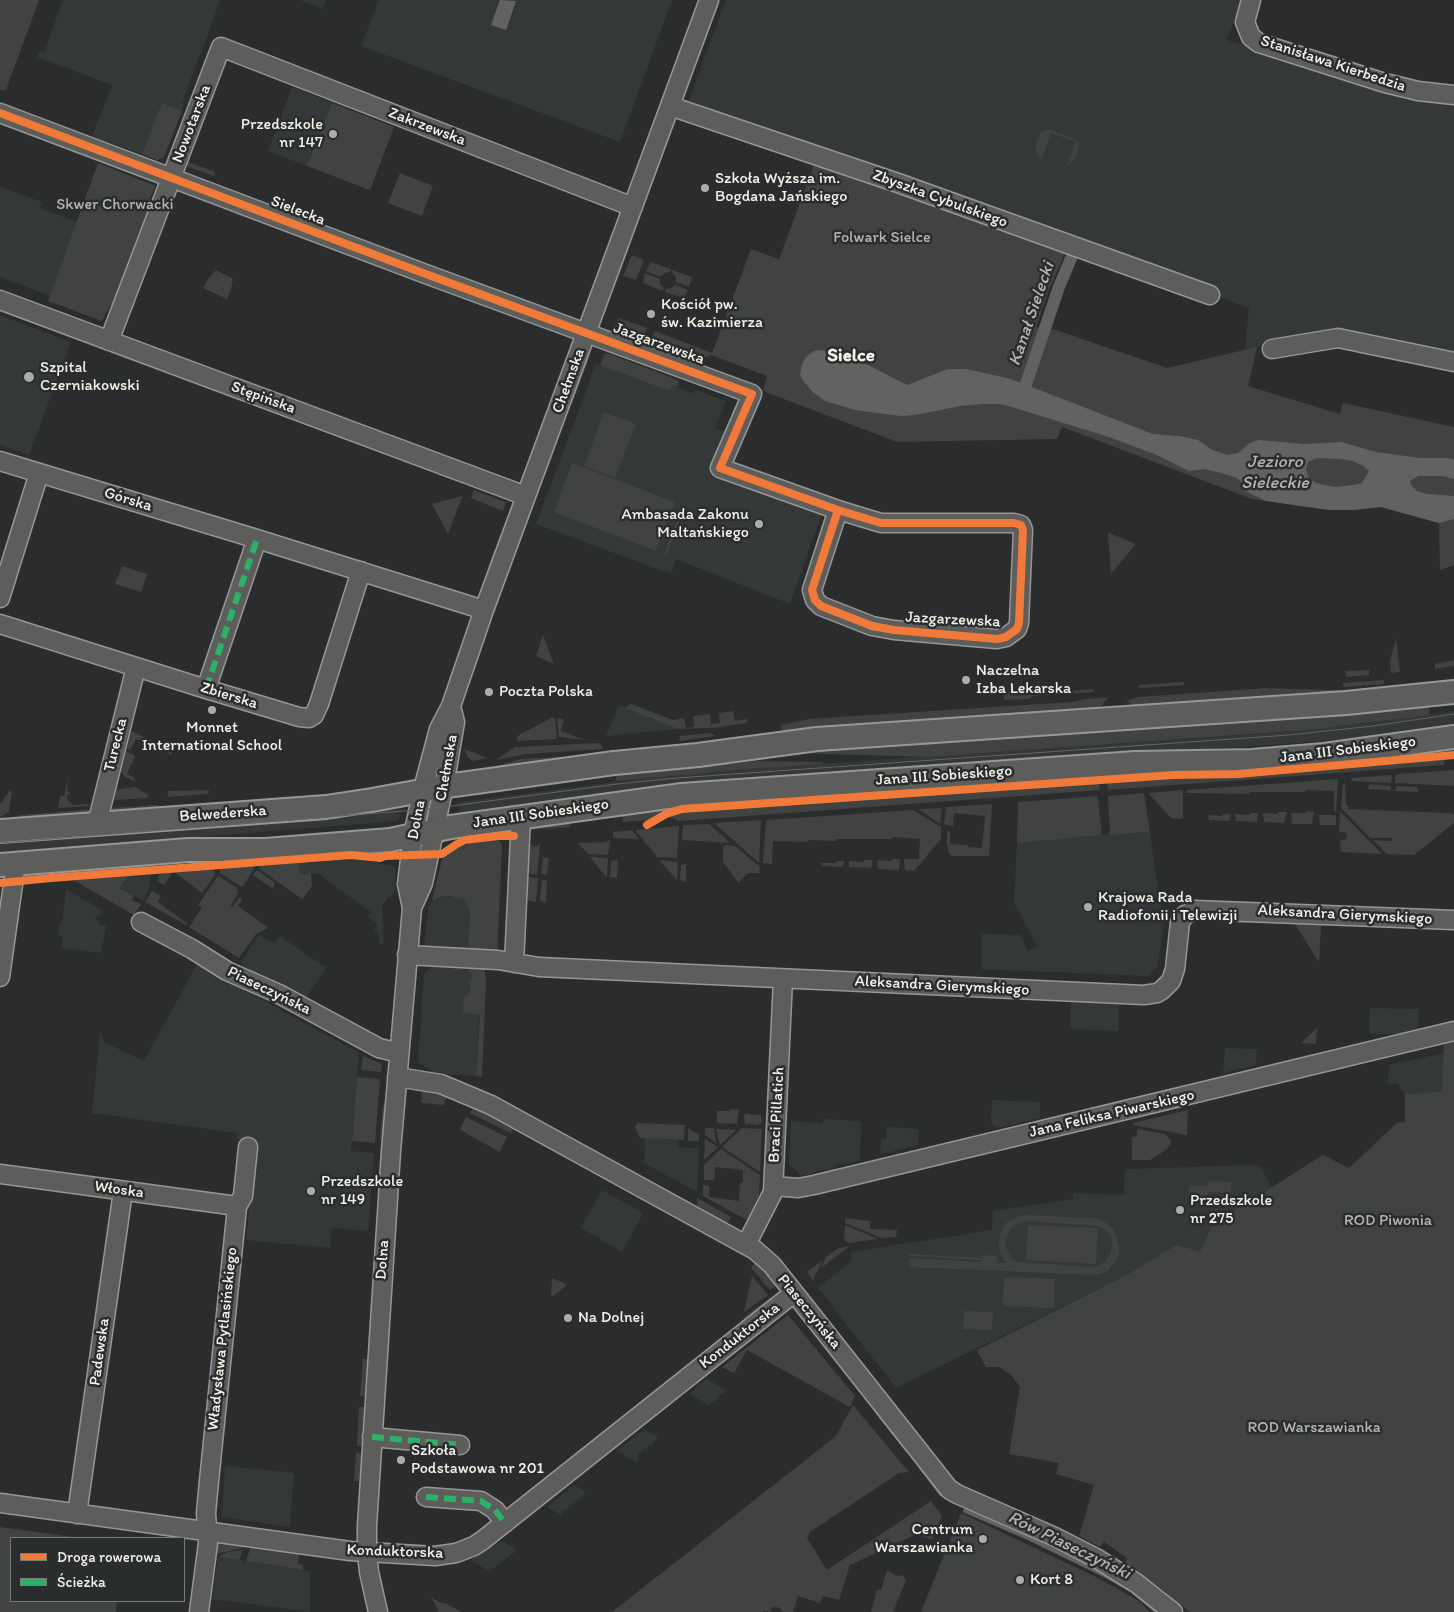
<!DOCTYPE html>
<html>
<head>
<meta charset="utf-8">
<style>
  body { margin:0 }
  #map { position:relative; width:1454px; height:1612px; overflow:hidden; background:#2b2c2d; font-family:Itim,sans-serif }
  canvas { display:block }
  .legend { position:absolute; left:10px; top:1537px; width:175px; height:65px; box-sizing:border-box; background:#2a2d2e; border:1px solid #7b7b78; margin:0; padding:6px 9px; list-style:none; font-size:15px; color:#f4f1e8 }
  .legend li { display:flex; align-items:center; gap:10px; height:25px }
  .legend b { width:25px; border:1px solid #7b7b78 }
</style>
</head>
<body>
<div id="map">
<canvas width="1454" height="1612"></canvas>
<ul class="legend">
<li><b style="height:6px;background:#f17a3a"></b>Droga rowerowa</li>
<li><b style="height:6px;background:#2db169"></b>Ścieżka</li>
</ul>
</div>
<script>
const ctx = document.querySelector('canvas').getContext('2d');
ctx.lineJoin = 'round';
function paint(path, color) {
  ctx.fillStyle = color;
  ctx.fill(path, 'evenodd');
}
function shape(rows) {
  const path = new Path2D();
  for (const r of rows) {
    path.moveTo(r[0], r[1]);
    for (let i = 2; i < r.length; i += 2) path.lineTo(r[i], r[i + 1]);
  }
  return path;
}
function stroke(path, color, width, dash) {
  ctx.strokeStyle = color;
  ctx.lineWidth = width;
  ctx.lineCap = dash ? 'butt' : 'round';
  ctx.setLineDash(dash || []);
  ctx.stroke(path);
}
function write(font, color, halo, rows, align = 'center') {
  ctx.font = font + ' Itim,sans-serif';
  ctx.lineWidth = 5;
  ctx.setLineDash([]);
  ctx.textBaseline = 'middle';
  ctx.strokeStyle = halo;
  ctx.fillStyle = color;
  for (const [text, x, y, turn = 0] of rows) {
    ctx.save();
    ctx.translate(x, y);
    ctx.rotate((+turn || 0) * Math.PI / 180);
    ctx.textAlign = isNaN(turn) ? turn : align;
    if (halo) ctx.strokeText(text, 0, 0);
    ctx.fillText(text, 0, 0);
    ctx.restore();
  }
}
paint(shape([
  [63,0,220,0,201,54,200,54,182,103,184,104,164,157,158,160,92,136,112,85,37,57,40,51,44,52],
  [300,0,326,0,323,9],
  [379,0,672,0,620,142,361,46],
  [726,0,1241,0,1227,40,1272,54,1275,59,1285,62,1292,60,1454,102,1454,353,1343,328,1245,350,1249,308,1222,298,1214,290,688,102],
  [292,87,394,127,370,190,268,151],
  [0,187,42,202,40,208,77,222,50,296,0,277],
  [0,315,71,342,29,455,0,445],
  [602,360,692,393,694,393,696,390,726,401,715,428,727,433,711,470,821,516,790,604,676,559,671,574,536,524,596,364,600,365],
  [619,705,678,729,606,736],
  [1454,711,1453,724,1404,733,1323,741,1114,756,458,815,460,802,645,778,744,769,1273,733,1360,724],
  [402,809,398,821,0,853,0,840],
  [1146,832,1150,834,1164,927,1157,967,1147,976,981,969,982,934,1020,935,1028,951,1037,946,1014,902,1017,843,1018,841],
  [350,859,391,865,395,867,395,890,392,896,388,898,382,906,384,944,379,944,379,934,374,930,378,925,368,917,371,912,317,873,300,874,299,864],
  [150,874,150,884,144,901,120,888,128,876],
  [66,889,102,910,99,917,96,916,95,919,100,921,99,925,106,926,101,953,61,948,63,936,58,935,60,923,62,923],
  [442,896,460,898,468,904,470,910,468,943,472,950,424,951,428,909,432,901],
  [259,935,275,943,280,936,326,968,307,996,304,997,264,978,242,965,241,962],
  [436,963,482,966,476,1076,435,1073,418,1062,422,1004,420,1003,422,1000,424,974],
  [197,964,359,1053,351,1151,374,1153,368,1231,332,1228,330,1248,246,1240,256,1141,237,1139,237,1133,92,1113,100,1032,106,1043,144,1061],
  [1071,1002,1119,1004,1118,1031,1070,1029],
  [1370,1008,1419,1009,1418,1030,1400,1034,1369,1034],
  [1225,1048,1257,1049,1256,1065,1223,1073],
  [1444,1053,1442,1093,1405,1094,1397,1084,1388,1084,1389,1065],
  [992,1100,1040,1102,1040,1118,997,1128,991,1122],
  [823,1119,861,1121,860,1161,836,1165,835,1170,821,1170,809,1175,798,1175,798,1172,789,1165,791,1121,823,1123],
  [887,1127,919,1129,918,1145,887,1153,880,1153,881,1138,886,1138],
  [645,1138,677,1140,677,1147,699,1148,697,1192,644,1163],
  [1259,1165,1272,1187,1213,1224,1200,1251,1176,1245,1128,1274,896,1388,818,1288,851,1261,851,1252,992,1230,993,1211,1073,1199,1073,1193,1124,1195,1125,1169],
  [602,1190,643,1213,622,1252,581,1228],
  [707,1379,726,1390,723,1395,721,1394,714,1402,712,1401,709,1405,689,1394],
  [644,1429,658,1437,651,1446,649,1445,646,1450,644,1448,641,1453,639,1452,637,1456,640,1458,637,1463,617,1451],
  [225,1466,294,1473,290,1527,222,1517],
  [574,1485,586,1492,579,1500,577,1500,574,1504,573,1503,570,1508,568,1507,566,1511,563,1510,561,1515,547,1507],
  [502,1541,516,1549,513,1554,511,1553,509,1558,507,1557,504,1561,502,1560,500,1565,498,1564,495,1568,493,1567,490,1572,471,1560],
  [218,1557,310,1571,310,1612,212,1599]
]), '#353838');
paint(shape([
  [0,0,39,0,6,90,0,90],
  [162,103,182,111,164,157,158,160,142,154],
  [332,103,394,127,370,190,307,166],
  [1047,129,1077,140,1079,143,1078,151,1075,159,1070,164,1067,165,1075,143,1074,141,1051,133,1042,159,1038,156,1035,147,1038,139,1041,132],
  [816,160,1068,246,1049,290,1036,327,1056,330,1167,368,1257,347,1248,386,1340,414,1343,403,1454,427,1454,565,1440,570,1439,523,1381,507,1353,510,1329,510,1252,499,1062,427,1057,439,897,442,763,391,767,376,711,355,700,360,650,341,655,331,712,353,751,249,779,259],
  [188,162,215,172,214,176,186,166],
  [98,163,156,186,145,208,147,209,147,212,113,302,108,309,102,321,48,301],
  [400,173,433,186,422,216,388,203],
  [632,255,642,259,644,261,636,280,623,276],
  [651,262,671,269,670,272,665,273,660,277,646,271],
  [216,270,233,279,231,289,227,299,203,288,208,279],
  [672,270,692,277,689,287,676,282,676,277,672,273],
  [645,273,660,279,660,284,664,288,663,291,643,283],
  [675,285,688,290,684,298,665,292,666,289,672,288],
  [618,318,647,328,644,338,614,327],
  [607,353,678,380,679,385,677,387,672,386,670,391,600,365,604,355],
  [587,355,590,356,572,404,570,401],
  [604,412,636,424,615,478,584,466],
  [572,463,675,502,656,551,554,512],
  [474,490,506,502,503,511,471,498],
  [462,496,462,497,448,534,432,504],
  [683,504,685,506,667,555,664,555],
  [1109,533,1136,544,1111,574,1108,534],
  [494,550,496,551,483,586,482,586],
  [122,566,147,574,141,592,115,584],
  [543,635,554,664,536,656],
  [1396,638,1400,672,1391,673,1390,662],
  [1454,660,1454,666,1435,669,1435,664],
  [1369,670,1369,675,1347,677,1346,675,1345,671],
  [1384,680,1384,684,1343,687,1343,683],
  [1184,682,1184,685,1139,688,1139,685],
  [1267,688,1363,691,1267,701,1216,700,1134,705,1126,701,1138,697],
  [1032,689,1033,694,1094,689,1094,692,1033,696,1029,699,1004,700,1003,690],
  [1109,697,1101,706,1091,709,821,727,782,731,781,725,809,719,1071,702,1086,699],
  [1428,702,1430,715,1308,730,926,757,793,753,817,746],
  [631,704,673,720,684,718,686,728,694,727,693,716,710,714,711,724,720,723,719,713,733,711,735,721,747,719,747,723,712,728,678,729,625,708],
  [553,717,555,718,557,739,516,741,519,735],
  [559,718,564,720,561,731,585,740,559,737,557,719],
  [131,731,170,749,172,755,136,739,130,750,127,749],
  [710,733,716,736,679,741,680,736],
  [599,743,604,749,526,754,496,760,515,747],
  [464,749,488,758,473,761,468,758],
  [126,751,135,756,127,774,135,778,134,781,125,777,121,772],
  [607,754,489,773,489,768,521,759],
  [1423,759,1444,759,1445,763,1443,765,1108,790,1107,782,1173,777,1238,776],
  [758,761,822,762,823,764,745,769,616,781,616,775],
  [1454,770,1454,786,1395,783,1395,776,1397,774],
  [1097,775,1099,778,1090,779,681,807,671,809,650,820,623,822,622,815,644,807],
  [1390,775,1392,776,1391,783,1351,781,1352,778],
  [68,779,67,791,70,792,67,796,67,799,72,805,91,804,88,806,58,808,60,796,65,796,65,791],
  [1338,779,1336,812,1334,811,1334,791,1305,790,1305,792,1250,792,1249,794,1186,793,1187,790],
  [1099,782,1100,790,680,821,666,816,682,811],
  [1343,784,1345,784,1346,805,1348,806,1348,809,1448,813,1454,814,1454,823,1414,855,1387,854,1373,840,1392,841,1392,838,1370,838,1341,808],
  [1369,784,1390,786,1391,790,1368,789],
  [1397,786,1417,787,1419,792,1395,791],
  [135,787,149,795,147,798,116,800,114,799,116,790],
  [10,790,12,792,9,812,0,817,0,804],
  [209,790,208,794,167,797,169,791],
  [1183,790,1183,817,1181,819,1171,818,1148,793],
  [1144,793,1150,834,1146,832,1110,835,1108,796],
  [1097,796,1098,799,1102,835,1017,843,1018,802],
  [992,804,989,856,952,856,949,854,947,844,947,831,950,831,950,844,968,845,968,847,982,848,985,816,954,813,953,826,951,826,944,824,946,807],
  [157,805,159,806,159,812,115,813,111,808],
  [942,808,940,824,918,809],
  [94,809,92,814,19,819,19,815],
  [913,810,941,827,941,839,914,871,905,870,904,859,919,859,920,839,892,837,892,839,836,839,836,841,809,840,808,842,773,841,772,864,763,863,766,820],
  [1306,811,1314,812,1312,824,1292,824,1291,813,1306,813],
  [1340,811,1382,854,1341,852,1340,840,1346,840,1347,833,1339,832],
  [1278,812,1287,812,1284,823,1264,822,1263,813,1278,814],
  [1250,813,1258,813,1257,822,1236,821,1235,814,1250,815],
  [1223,814,1231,814,1229,821,1209,820,1208,815,1222,816],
  [1319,815,1336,815,1336,825,1320,825],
  [761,820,759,863,715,824,715,823],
  [570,821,570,827,529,830,530,826],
  [709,824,730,843,682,840,683,825],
  [679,826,677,858,657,857,636,831,636,830],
  [632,830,639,839,613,838,613,832],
  [499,839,502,846,497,955,472,950,469,947,468,943,470,910,463,899,448,896,442,896,432,901,442,859,460,847,472,843],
  [608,840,610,841,608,855,588,854,576,841,578,843,607,842],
  [532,843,532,846,538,846,539,843,540,844,537,875,528,873,530,845],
  [726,845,735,846,760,867,759,873,748,873,739,882,738,882,723,862,723,847],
  [543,857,549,858,547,875,541,874],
  [590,857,608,858,607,877,606,877],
  [892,859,900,859,899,870,878,869,877,860,892,861],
  [618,860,617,878,610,877,611,861],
  [661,860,678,862,677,880,660,861],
  [864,860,873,860,871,868,849,867,849,861,864,862],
  [837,861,844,861,843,867,822,866,821,863,836,863],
  [306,862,299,865,300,874,308,874,309,871,311,871,312,886,302,899,258,868,261,866],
  [150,863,150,867,22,877,24,873],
  [688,864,686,866,686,882,680,880,681,865],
  [252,866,254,869,242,887,220,873,220,869],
  [214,869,215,875,202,893,173,871],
  [257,870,275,883,272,890,272,888,253,875],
  [173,872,164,885,158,882,159,874],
  [128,876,120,888,134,896,131,900,141,904,134,915,73,880],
  [218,876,237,888,238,893,230,906,232,907,240,897,242,899,238,906,268,928,256,934,239,958,189,927,202,908,198,905],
  [529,877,538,878,536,902,527,900,528,878],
  [542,880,547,880,546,903,540,901],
  [152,891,161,896,158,902,188,924,186,925,145,902],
  [1295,924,1321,925,1319,962],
  [469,965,484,966,486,981,482,1077,476,1076,480,1015,463,1013,464,996,466,996,471,990,468,980,472,979,472,973,469,972],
  [1317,1028,1316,1044,1301,1043],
  [1454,1041,1454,1612,1190,1612,1159,1587,1124,1564,1127,1558,1104,1542,1100,1547,1079,1536,1094,1485,1056,1474,1059,1463,1009,1454,1020,1387,1011,1375,999,1367,986,1367,977,1350,1128,1274,1176,1245,1200,1251,1213,1224,1323,1155,1349,1168,1397,1123,1405,1122,1405,1094,1442,1092,1444,1044],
  [363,1056,382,1064,381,1072,361,1070],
  [357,1077,380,1079,375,1143,352,1141],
  [415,1088,429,1089,447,1095,444,1105,421,1103,422,1092,415,1091],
  [383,1105,386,1106,383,1138,380,1138],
  [475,1106,515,1125,511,1133,470,1113],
  [730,1109,739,1110,737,1124,717,1123,717,1111,730,1111],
  [1188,1110,1187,1135,1133,1125,1133,1123],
  [744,1114,761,1115,762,1122,758,1125,745,1124],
  [466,1117,507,1137,500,1152,462,1131,460,1129],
  [637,1123,685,1125,684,1140,640,1138,635,1127],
  [688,1128,699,1135,699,1141,688,1141],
  [705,1128,714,1128,716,1143,705,1135],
  [742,1128,762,1129,760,1172,722,1147],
  [716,1129,736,1130,720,1145],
  [1137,1129,1165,1134,1171,1140,1170,1145,1166,1150,1150,1160,1132,1160,1132,1137,1137,1136],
  [705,1139,718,1147,705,1159,704,1159],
  [721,1149,760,1175,759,1195,747,1220,703,1196,703,1185,709,1186,709,1197,739,1201,740,1183,743,1182,743,1170,715,1167,714,1180,704,1180,704,1165],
  [1208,1181,1231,1182,1231,1193,1208,1192,1207,1204,1189,1203,1189,1185,1207,1186],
  [697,1198,731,1217,726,1226,698,1210],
  [1026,1215,1094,1218,1105,1222,1113,1229,1116,1235,1119,1247,1120,1247,1118,1258,1107,1272,1095,1275,909,1267,909,1258,981,1262,982,1260,909,1256,909,1254,982,1258,982,1255,997,1256,997,1263,1007,1263,1000,1253,999,1246,1000,1233,1007,1222,1019,1216],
  [1025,1221,1097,1226,1103,1228,1110,1236,1112,1241,1111,1253,1105,1262,1095,1267,1018,1262,1013,1260,1007,1251,1005,1241,1011,1227,1016,1224],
  [845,1218,870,1221,870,1229,897,1230,896,1237,882,1238,845,1223],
  [845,1225,878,1239,849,1243,844,1240],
  [1028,1225,1098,1228,1096,1264,1026,1260],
  [850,1246,821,1268,826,1257,839,1248],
  [757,1260,779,1283,770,1290,751,1268],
  [822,1261,813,1281,807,1272],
  [752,1276,768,1295,744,1312],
  [1004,1277,1055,1279,1054,1308,1003,1306],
  [552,1278,566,1284,565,1287,553,1296,551,1296],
  [770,1298,773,1302,742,1327,744,1317],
  [964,1311,993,1312,992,1330,963,1329],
  [788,1315,855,1396,850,1407,747,1350,734,1373,722,1367],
  [363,1359,367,1359,365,1396,360,1396],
  [853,1405,909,1472,899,1473,810,1532,807,1538,827,1570,931,1501,942,1516,932,1540,917,1534,850,1565,839,1600,823,1596,820,1603,798,1596,793,1612,783,1612,780,1608,775,1607,770,1609,772,1612,763,1611,763,1612,612,1612,836,1436],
  [359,1407,364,1407,363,1445,361,1446,357,1446],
  [356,1452,362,1454,361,1481,354,1481],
  [961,1513,1094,1576,1139,1601,1150,1612,921,1612],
  [0,1527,81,1538,11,1538,11,1601,117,1601,116,1612,0,1612],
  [220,1542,244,1545,243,1548,216,1554,217,1543],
  [251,1546,299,1553,298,1564,303,1565,303,1570,246,1561],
  [243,1550,239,1560,218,1557,227,1552],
  [887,1570,897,1576,902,1575,906,1580,893,1612,871,1612,877,1590,881,1590],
  [431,1597,439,1602,447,1604,462,1612,439,1612]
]), '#414242');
paint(shape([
  [500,0,516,1,506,30,491,25],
  [822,350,868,365,907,385,948,369,966,369,1011,379,1153,434,1179,436,1198,440,1212,450,1228,455,1238,453,1250,443,1259,440,1304,444,1341,442,1376,452,1420,458,1447,458,1454,460,1454,479,1442,476,1418,476,1410,481,1411,485,1417,491,1427,494,1454,496,1454,519,1439,523,1381,507,1353,510,1329,510,1266,501,1245,491,1243,484,1237,478,1222,473,1204,469,1189,471,1157,455,1109,437,1002,404,983,404,960,406,915,415,901,416,855,410,825,401,814,393,804,382,800,375,802,365,806,357,814,351],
  [1317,458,1341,459,1352,461,1364,466,1369,471,1362,483,1354,485,1335,487,1316,483,1309,479,1306,469,1308,462]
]), '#626361');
stroke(shape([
  [878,1413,907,1450],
  [920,1466,941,1494],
  [965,1511,1028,1538,1104,1575,1131,1590,1157,1612]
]), '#626361', 4);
stroke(shape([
  [1028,398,1023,396,1026,384,1059,287,1072,256]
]), '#626361', 12);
const minor = shape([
  [1251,0,1245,22,1251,37,1259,43,1385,83,1418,91,1454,95],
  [670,106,898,183,1210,295],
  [0,113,423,273,752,394,720,468,838,510,881,523,1014,523,1021,525,1023,530,1019,623,1017,629,1006,637,997,639,894,630,872,626,821,606,815,600,812,590,838,510],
  [0,300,526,496],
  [109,341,221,47,633,207],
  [1272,349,1338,338,1454,362],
  [0,461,257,539,484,610],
  [0,598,39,473],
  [0,624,206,689,299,717,309,718,314,715,319,704,361,571],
  [206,689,257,539],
  [97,824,136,667],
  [412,908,407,884,413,835,424,785,439,729,451,706,484,610,709,0],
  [141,922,192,949,227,971,279,994,379,1048,399,1053],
  [407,955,498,960,539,967,1144,995,1157,993,1162,990,1171,981,1175,969,1180,922,1185,915,1194,910,1454,920],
  [514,963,521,817],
  [0,977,16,863],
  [397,1077,441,1084,491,1105,755,1250,772,1265,807,1309,949,1489,957,1494,1055,1537,1096,1558,1136,1583,1173,1612],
  [0,1174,237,1206],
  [774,1186,798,1188,814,1185,1454,1031],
  [746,1245,773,1192,783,979],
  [372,1437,460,1445],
  [426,1497,481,1501,495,1510,505,1523],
  [0,1503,350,1551,435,1556,456,1553,474,1546,483,1540,794,1293],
  [77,1514,123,1191],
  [199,1612,208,1543,206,1513,209,1481,236,1217,237,1206,243,1196,248,1147],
  [378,1612,369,1572,367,1553,367,1526,391,1151,412,908,423,883,445,781,455,722,451,706]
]);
const major = shape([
  [0,831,326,807,372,800,454,785,614,763,698,755,817,739,1346,703,1454,692],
  [0,865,188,850,266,850,390,840,451,827,682,795,1135,763,1252,761,1324,755,1454,737]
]);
stroke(minor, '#979796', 21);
stroke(major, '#979796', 26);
stroke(minor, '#5d5d5c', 18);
stroke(major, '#5d5d5c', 22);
stroke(shape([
  [0,843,429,809,617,784,677,778,1289,735,1373,726,1454,714]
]), '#646464', 1);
stroke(shape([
  [206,689,257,539],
  [372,1437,460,1445],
  [426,1497,481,1501,495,1510,505,1523]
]), '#2db169', 6, [12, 6]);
stroke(shape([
  [0,113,423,273,752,394,720,468,838,510,881,523,1014,523,1021,525,1023,530,1019,623,1017,629,1006,637,997,639,894,630,872,626,821,606,815,600,812,590,838,510],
  [647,825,666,814,682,809,1173,775,1238,774,1454,755],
  [0,883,51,878,351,855,380,858,385,856,442,854,457,844,465,840,498,836,514,836]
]), '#f17a3a', 8);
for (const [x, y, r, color] of [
  [333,134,5,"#aeaca7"],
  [705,188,5,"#aeaca7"],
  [651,314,5,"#aeaca7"],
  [29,377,6,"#aeaca7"],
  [759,524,5,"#aeaca7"],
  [966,680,5,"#aeaca7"],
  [489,692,5,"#aeaca7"],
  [212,710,5,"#aeaca7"],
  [1088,907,5,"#aeaca7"],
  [311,1191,5,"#aeaca7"],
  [1180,1210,5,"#aeaca7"],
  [568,1318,5,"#aeaca7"],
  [401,1460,5,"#aeaca7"],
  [983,1539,5,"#aeaca7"],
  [1020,1580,5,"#aeaca7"]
]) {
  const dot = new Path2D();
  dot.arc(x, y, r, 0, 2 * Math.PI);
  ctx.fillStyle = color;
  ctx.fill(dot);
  stroke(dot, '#2a2d2e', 2);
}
write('16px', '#f4f1e8', '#2a2d2e', [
  ["Stanisława Kierbedzia",1333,64,18],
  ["Nowotarska",192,124,-69],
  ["Zakrzewska",427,127,21],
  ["Zbyszka Cybulskiego",940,199,20],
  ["Sielecka",298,211,21],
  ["Jazgarzewska",659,344,20],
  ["Chełmska",569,381,-70],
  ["Stępińska",263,398,20],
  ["Górska",128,500,17],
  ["Jazgarzewska",953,620,3],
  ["Zbierska",229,696,17],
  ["Turecka",116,745,-76],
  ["Jana III Sobieskiego",1348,750,-7],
  ["Chełmska",447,768,-80],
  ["Jana III Sobieskiego",944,776,-4],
  ["Belwederska",223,814,-4],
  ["Jana III Sobieskiego",541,814,-8],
  ["Dolna",417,820,-79],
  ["Aleksandra Gierymskiego",1345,915,3],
  ["Aleksandra Gierymskiego",942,986,3],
  ["Piaseczyńska",269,991,26],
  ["Jana Feliksa Piwarskiego",1112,1114,-13],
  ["Braci Pillatich",777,1115,-87],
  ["Włoska",119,1190,8],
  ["Dolna",383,1260,-86],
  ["Piaseczyńska",809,1312,51],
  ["Konduktorska",740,1336,-38],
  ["Władysława Pytlasińskiego",223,1339,-84],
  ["Padewska",100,1352,-82],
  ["Konduktorska",395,1552,2]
]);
write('16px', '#f4f1e8', '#2a2d2e', [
  ["Przedszkole",323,125,"right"],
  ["nr 147",323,143,"right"],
  ["Szkoła Wyższa im.",715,179],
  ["Bogdana Jańskiego",715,197],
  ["Kościół pw.",661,305],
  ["św. Kazimierza",661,323],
  ["Szpital",40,368],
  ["Czerniakowski",40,386],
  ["Ambasada Zakonu",749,515,"right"],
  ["Maltańskiego",749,533,"right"],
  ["Naczelna",976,671],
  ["Izba Lekarska",976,689],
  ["Poczta Polska",499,692],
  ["Monnet",212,728,"center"],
  ["International School",212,746,"center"],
  ["Krajowa Rada",1098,898],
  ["Radiofonii i Telewizji",1098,916],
  ["Przedszkole",321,1182],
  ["nr 149",321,1200],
  ["Przedszkole",1190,1201],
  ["nr 275",1190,1219],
  ["Na Dolnej",578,1318],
  ["Szkoła",411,1451],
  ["Podstawowa nr 201",411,1469],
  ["Centrum",973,1530,"right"],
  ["Warszawianka",973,1548,"right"],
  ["Kort 8",1030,1580]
], 'left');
write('16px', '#b6b5af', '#2a2d2e', [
  ["Skwer Chorwacki",115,205],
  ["Folwark Sielce",882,238],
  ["ROD Piwonia",1388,1221],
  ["ROD Warszawianka",1314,1428]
]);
write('italic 18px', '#b5b3ae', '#2a2d2e', [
  ["Kanał Sielecki",1032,314,-71],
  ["Jezioro",1275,462],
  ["Sieleckie",1275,483],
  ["Rów Piaseczyński",1069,1546,26]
]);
write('bold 19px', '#f4f1e8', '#2a2d2e', [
  ["Sielce",851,356]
]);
</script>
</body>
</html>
